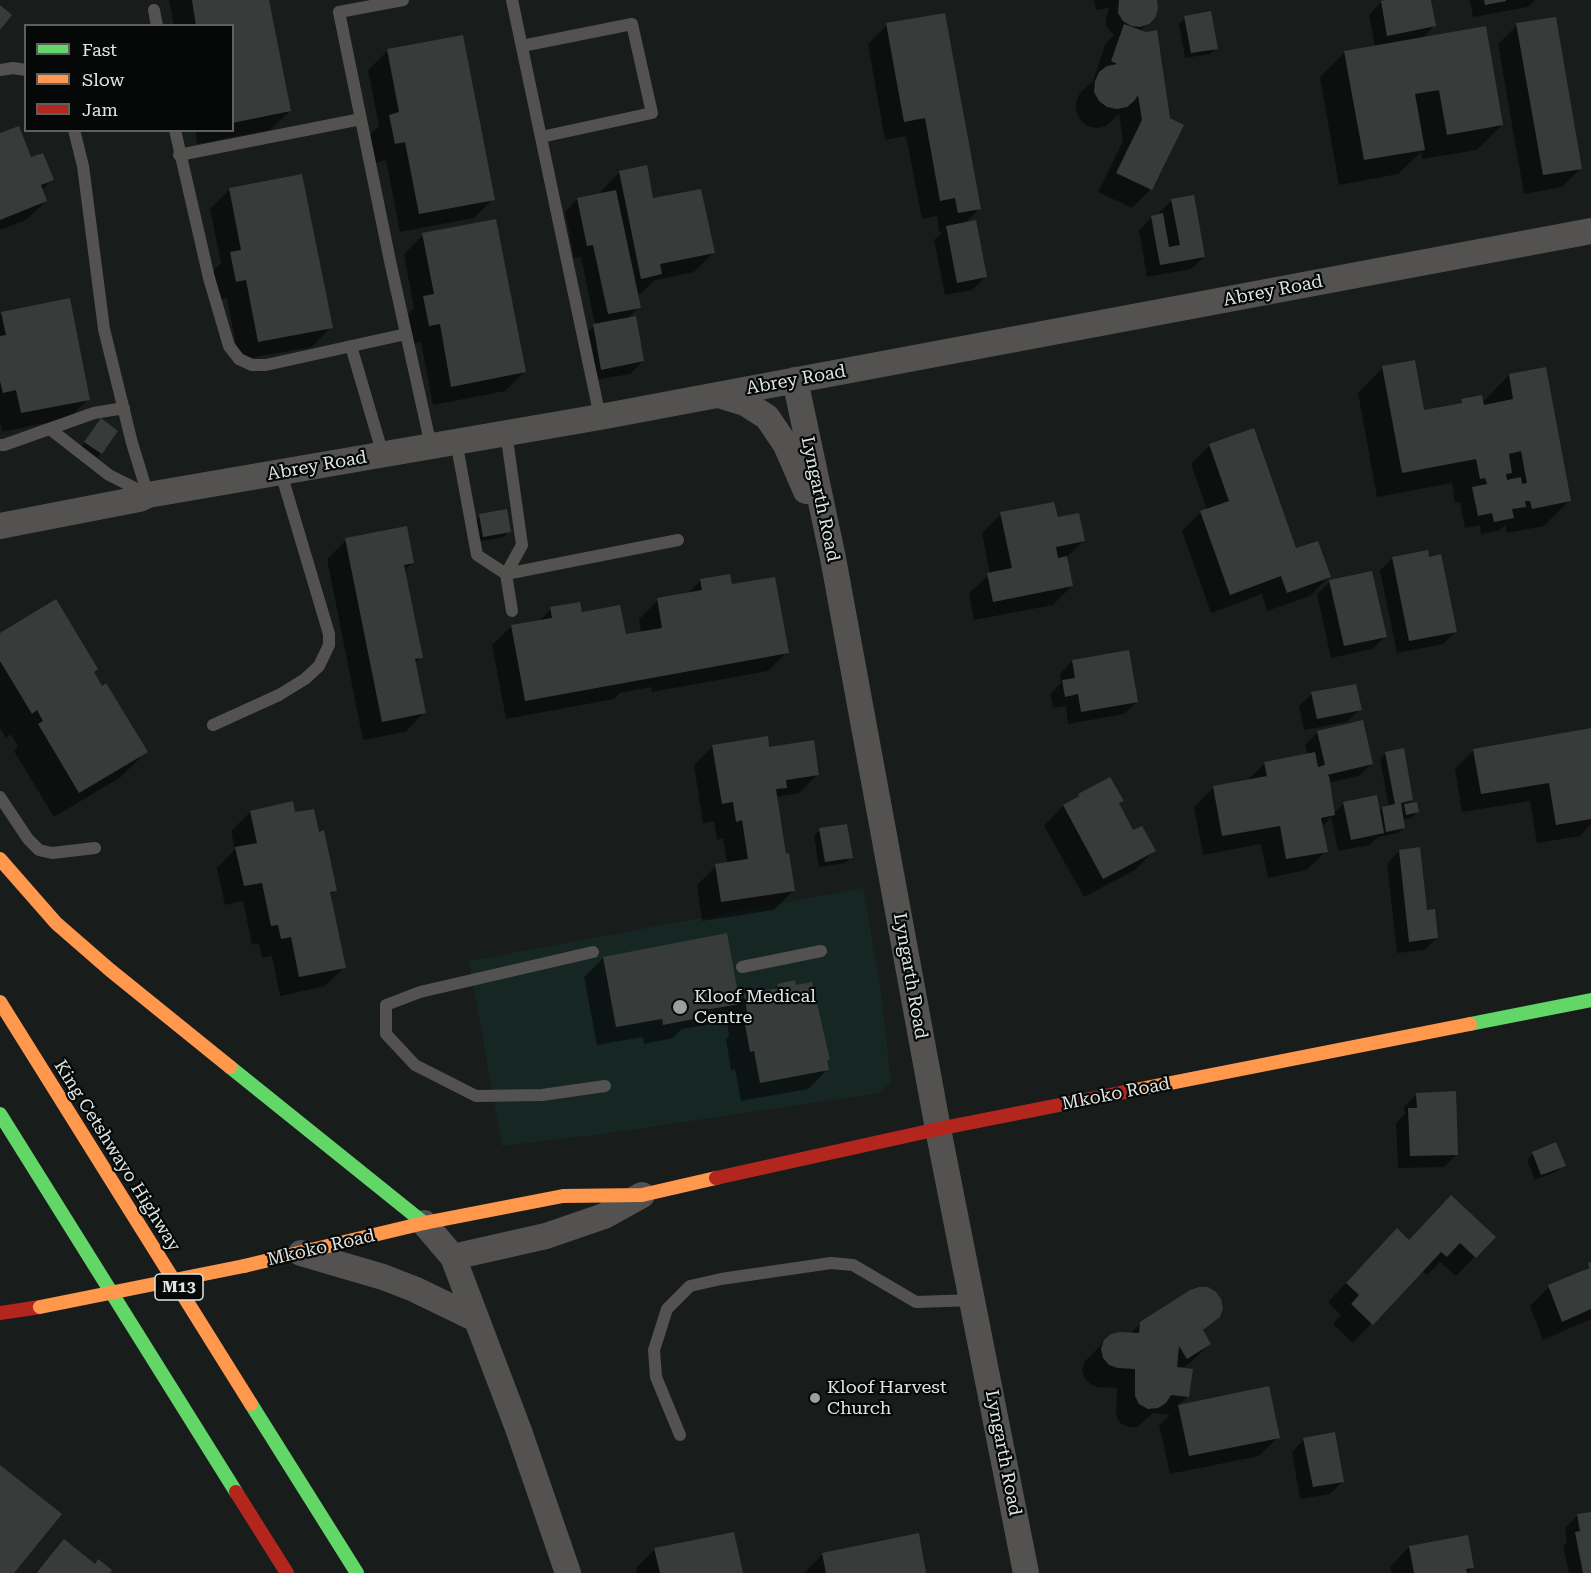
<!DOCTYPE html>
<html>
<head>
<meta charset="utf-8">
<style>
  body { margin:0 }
  #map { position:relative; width:1591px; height:1573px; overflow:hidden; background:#181d1c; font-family:"Roboto Serif",serif }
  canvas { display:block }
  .legend { position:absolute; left:24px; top:24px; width:210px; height:108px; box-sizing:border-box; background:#050807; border:2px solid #5c615f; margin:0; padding:8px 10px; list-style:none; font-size:18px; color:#dee6e3 }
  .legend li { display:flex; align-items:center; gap:12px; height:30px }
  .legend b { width:30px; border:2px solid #5c615f }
</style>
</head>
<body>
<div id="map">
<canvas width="1591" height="1573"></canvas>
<ul class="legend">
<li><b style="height:8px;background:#63d668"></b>Fast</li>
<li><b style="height:8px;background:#ff974d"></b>Slow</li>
<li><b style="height:8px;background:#b3261e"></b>Jam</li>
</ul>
</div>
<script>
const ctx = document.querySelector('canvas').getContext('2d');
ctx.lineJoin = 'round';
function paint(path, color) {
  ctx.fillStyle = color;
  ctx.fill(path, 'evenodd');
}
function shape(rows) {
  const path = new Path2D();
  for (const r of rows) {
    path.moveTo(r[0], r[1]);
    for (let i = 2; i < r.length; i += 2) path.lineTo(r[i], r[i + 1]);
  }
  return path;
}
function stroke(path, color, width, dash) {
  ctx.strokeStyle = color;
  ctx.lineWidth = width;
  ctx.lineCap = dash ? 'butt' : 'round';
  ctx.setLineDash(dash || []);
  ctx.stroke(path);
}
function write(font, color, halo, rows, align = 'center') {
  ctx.font = font + ' "Roboto Serif",serif';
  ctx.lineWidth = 4.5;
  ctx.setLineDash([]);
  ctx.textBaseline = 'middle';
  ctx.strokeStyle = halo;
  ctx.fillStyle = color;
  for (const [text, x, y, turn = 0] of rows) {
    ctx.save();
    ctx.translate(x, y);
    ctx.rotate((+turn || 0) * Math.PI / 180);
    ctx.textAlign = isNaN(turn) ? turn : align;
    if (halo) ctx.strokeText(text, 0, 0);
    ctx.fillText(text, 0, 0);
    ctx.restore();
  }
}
paint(shape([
  [863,888,879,978,891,1081,880,1093,602,1134,502,1146,469,961]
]), '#162723');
paint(shape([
  [169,0,268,0,290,111,270,130,197,144,195,130,232,130,232,26,174,26],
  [1094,0,1155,0,1154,17,1140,31,1151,189,1132,208,1098,192,1123,141,1119,114,1106,126,1097,128,1087,126,1080,120,1076,111,1076,102,1080,93,1093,81,1105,45,1114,35,1106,26,1106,18,1109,8,1096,10],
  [1393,0,1429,0,1434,26,1421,39,1502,125,1477,150,1422,159,1421,152,1398,174,1339,185,1320,77,1345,52,1375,47,1369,15,1381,2],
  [1470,0,1535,0,1528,7,1473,17],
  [1185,18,1216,48,1210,54,1185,58,1179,24],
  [887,25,979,209,964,224,985,277,972,290,945,295,934,240,944,231,939,232,937,216,922,219,906,136,885,140,868,44],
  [1517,25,1581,168,1562,187,1524,194,1498,44],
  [388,50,493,199,474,218,400,232,386,160,376,163,370,135,379,126,368,70],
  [0,135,52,179,41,191,46,201,26,220,0,230],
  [620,172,713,253,694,272,655,280,641,293,636,294,639,307,627,319,643,361,630,374,589,381,581,338,595,325,581,257,574,258,565,212,577,199,601,194,601,191],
  [229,190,331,327,312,347,239,360,227,298,217,300,212,272,221,263,210,209],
  [1172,200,1204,257,1191,269,1147,277,1139,230,1152,217,1160,216,1159,213],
  [423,235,524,372,505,391,433,405,421,342,410,345,405,317,414,308,404,254],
  [2,313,88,399,69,418,2,432,0,420,0,315],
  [1383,367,1423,412,1458,405,1462,401,1482,403,1509,375,1569,501,1544,526,1507,533,1505,525,1500,530,1481,534,1480,525,1465,528,1460,502,1455,503,1452,483,1377,497,1358,393],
  [101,420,101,453,95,459,80,448],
  [1210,445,1295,550,1329,577,1310,596,1267,611,1262,594,1211,613,1182,531,1201,512,1207,510,1191,464],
  [1001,514,1057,519,1083,541,1066,558,1072,586,1053,605,974,620,969,593,990,574,982,533],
  [480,516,509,531,504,537,477,542,474,522],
  [346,540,412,563,404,571,421,657,414,664,424,713,405,732,363,740,327,559],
  [1392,558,1455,632,1443,644,1397,653,1380,571],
  [700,581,730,586,787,652,768,671,652,692,651,687,620,693,614,699,506,719,492,645,512,626,538,622,551,609,581,614,625,638,641,633,639,619,658,600,687,594],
  [1330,582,1385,637,1372,649,1331,658,1317,594],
  [0,635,92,673,147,751,121,777,54,817,14,751,18,746,11,734,6,738,0,728],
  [1072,661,1137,702,1124,714,1068,724,1066,706,1053,708,1050,694,1061,683,1060,674],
  [1312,694,1360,709,1347,722,1304,730,1299,706],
  [1591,730,1591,824,1580,836,1537,843,1530,801,1462,812,1455,769,1474,750],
  [1318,732,1371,764,1359,776,1327,783,1334,813,1344,803,1379,812,1382,808,1389,807,1380,759,1386,753,1412,800,1406,805,1417,812,1411,818,1402,820,1404,828,1398,833,1378,837,1370,845,1338,851,1331,817,1322,827,1326,851,1307,870,1268,878,1261,844,1203,855,1194,807,1213,788,1246,782,1265,763,1308,755,1305,745],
  [713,746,768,749,818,774,799,793,776,797,784,856,793,891,774,910,702,921,697,885,716,866,727,864,723,838,717,840,714,821,703,823,694,765],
  [1079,795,1122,801,1118,805,1133,832,1154,851,1135,870,1084,897,1044,826,1063,806],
  [250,812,294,814,318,834,335,890,329,896,344,967,325,986,280,996,272,956,262,958,259,943,252,945,243,901,225,905,217,868,235,849,231,831],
  [820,830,851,857,845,863,819,867,814,836],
  [1399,851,1437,938,1424,950,1397,953,1387,864],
  [603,958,738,1003,744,996,772,991,778,985,828,1060,826,1062,827,1070,808,1089,741,1101,735,1069,731,1070,726,1039,729,1036,726,1016,719,1023,682,1029,673,1038,644,1044,643,1037,597,1045,584,977],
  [1417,1094,1457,1154,1444,1167,1398,1168,1396,1123,1405,1114,1404,1107],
  [1533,1154,1564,1165,1558,1171,1535,1180,1527,1160],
  [1494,1237,1456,1276,1440,1262,1427,1275,1422,1270,1353,1343,1333,1324,1341,1315,1328,1302,1378,1249],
  [1591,1264,1591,1319,1543,1340,1530,1306,1549,1287,1580,1273],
  [1219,1316,1202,1332,1210,1344,1190,1363,1180,1369,1188,1396,1177,1406,1268,1388,1278,1437,1259,1456,1170,1474,1159,1425,1170,1415,1153,1413,1137,1427,1128,1427,1120,1423,1116,1415,1117,1388,1098,1387,1090,1384,1084,1377,1082,1369,1085,1361,1105,1341,1130,1334,1141,1323],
  [1304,1439,1343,1481,1330,1494,1300,1499,1292,1452],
  [1591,1513,1591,1573,1569,1573,1563,1546,1567,1542,1565,1528,1577,1516],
  [64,1541,94,1565,108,1573,34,1573],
  [1409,1547,1473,1568,1467,1573,1392,1573,1390,1567],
  [655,1549,741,1573,637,1573,636,1568],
  [823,1554,925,1573,804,1573]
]), '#0007');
paint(shape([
  [192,0,269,0,291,111,232,123,232,26,196,26],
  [1119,0,1157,0,1158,9,1155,18,1149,24,1140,27,1131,26,1123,21,1118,13],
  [1386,0,1431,0,1436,26,1387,36,1381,1],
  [1484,0,1506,0,1506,1,1485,5],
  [0,5,12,15,0,30],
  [1211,11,1218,49,1191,53,1184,16],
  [945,13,981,209,958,213,955,198,940,201,925,118,904,122,886,23],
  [1556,17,1582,169,1543,175,1516,23],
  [1124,24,1146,32,1157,30,1170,118,1184,125,1152,190,1116,173,1142,120,1138,95,1134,101,1127,107,1117,109,1107,107,1099,101,1094,92,1095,81,1099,72,1107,66,1117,64,1111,61],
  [1486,26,1503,125,1447,135,1439,90,1415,94,1425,150,1364,160,1344,51],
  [463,35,495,200,419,214,405,142,395,144,389,115,399,112,387,49],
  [19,126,31,157,43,153,54,180,41,185,47,201,0,220,0,133],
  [647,165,653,198,701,189,715,253,660,264,662,274,641,279,619,171],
  [302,174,333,328,258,342,246,280,236,282,230,252,241,250,229,188],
  [616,190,641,308,608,314,593,245,587,246,577,198],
  [1194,195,1205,257,1160,265,1151,216,1163,213,1169,247,1180,245,1171,199],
  [496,219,526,372,451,387,440,324,429,326,423,296,434,294,422,233],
  [976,220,987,277,957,283,946,226],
  [70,298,90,400,21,413,16,390,3,393,0,381,0,336,6,335,1,312],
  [636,316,644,361,601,370,593,324],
  [1415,360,1424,410,1462,403,1461,399,1482,395,1484,405,1513,399,1509,374,1546,367,1571,501,1532,509,1530,501,1525,501,1526,507,1512,509,1514,518,1494,522,1492,513,1478,516,1472,487,1487,484,1485,478,1480,479,1476,459,1402,473,1382,366],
  [1521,451,1527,483,1522,484,1521,477,1507,480,1506,474,1512,473,1509,454],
  [101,418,118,431,102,454,84,442],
  [1254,428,1296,548,1318,541,1331,577,1287,593,1281,576,1230,595,1200,511,1229,501,1209,444],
  [1054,502,1058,517,1079,513,1085,541,1056,547,1058,558,1067,556,1073,586,993,602,987,573,1012,568,1000,512],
  [507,509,511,532,483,537,479,514],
  [407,526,414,563,404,565,423,658,415,659,426,713,382,722,345,538],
  [1428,550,1429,557,1441,554,1457,632,1409,641,1392,557],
  [1372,571,1387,637,1344,646,1329,580],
  [730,574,732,584,775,577,789,653,525,701,511,625,552,618,550,607,580,602,582,612,620,605,626,634,662,628,657,598,702,590,700,579],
  [56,599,98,669,94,672,102,686,106,683,148,752,79,793,38,724,43,721,37,710,32,714,0,661,0,633],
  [1129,650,1138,702,1081,712,1078,694,1065,697,1062,680,1075,678,1072,660],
  [1356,684,1362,710,1317,719,1311,692],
  [1363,720,1373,764,1327,775,1329,776,1335,815,1321,818,1328,852,1286,859,1280,826,1222,836,1213,786,1267,776,1264,762,1315,752,1318,767,1325,765,1317,731],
  [1591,728,1591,819,1556,825,1549,783,1481,794,1473,749],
  [768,736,769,747,814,740,819,775,786,780,787,788,776,789,786,854,789,853,795,891,721,902,715,864,748,859,742,820,736,822,733,802,722,804,712,745],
  [1404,748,1413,800,1401,803,1405,828,1386,832,1382,807,1395,804,1385,752],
  [1110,777,1124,801,1119,803,1133,830,1142,826,1156,851,1103,879,1063,805,1079,796,1078,794],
  [1377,795,1384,833,1351,840,1343,802],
  [293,801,295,812,314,809,319,832,324,830,337,891,330,892,346,968,299,977,291,937,281,939,278,925,271,926,262,883,244,886,235,847,257,843,250,811],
  [1417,802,1419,812,1406,815,1404,804],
  [847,824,853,858,825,862,819,828],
  [1420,847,1427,910,1435,909,1438,938,1409,942,1399,850],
  [727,933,740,1004,693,1012,694,1019,663,1025,662,1019,616,1027,603,957],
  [795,980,796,985,812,982,830,1060,827,1060,829,1070,760,1083,754,1051,750,1052,744,1019,748,1018,744,995,778,988,777,984],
  [1456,1091,1458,1155,1410,1156,1408,1108,1417,1108,1416,1093],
  [1556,1142,1566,1166,1541,1175,1532,1152],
  [1451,1195,1496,1237,1476,1258,1460,1243,1447,1257,1441,1252,1373,1325,1351,1304,1359,1295,1346,1283,1397,1228,1409,1240],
  [1591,1262,1591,1309,1562,1322,1548,1285,1589,1268,1588,1263],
  [1199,1287,1208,1287,1216,1292,1221,1299,1223,1308,1220,1317,1203,1330,1211,1344,1187,1359,1179,1346,1177,1367,1193,1369,1189,1397,1171,1395,1166,1403,1158,1408,1148,1409,1139,1404,1135,1396,1135,1369,1118,1368,1109,1365,1103,1358,1101,1349,1104,1340,1111,1334,1120,1332,1139,1333,1140,1322,1190,1290],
  [1269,1386,1280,1438,1189,1456,1178,1405],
  [1335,1432,1344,1482,1313,1487,1303,1438],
  [0,1465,62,1514,14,1573,0,1573],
  [1591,1512,1591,1573,1583,1573,1575,1532,1580,1531,1577,1514],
  [734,1532,743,1573,660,1573,654,1548],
  [919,1533,926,1573,826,1573,822,1553],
  [1468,1535,1474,1568,1466,1569,1467,1573,1414,1573,1409,1546],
  [64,1539,95,1564,98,1559,112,1570,110,1573,36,1573]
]), '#373c3b');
stroke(shape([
  [403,0,339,12,390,261,431,446],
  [512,0,600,417],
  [154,10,157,26],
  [522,46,632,24,652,113,541,137],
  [0,70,13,68,26,70],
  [74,130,83,166,104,329,132,443,148,495],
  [175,130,209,278,229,346,239,359,252,365,266,365,406,334],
  [179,155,361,119],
  [351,346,383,455],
  [50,429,109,475,147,494],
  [506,432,522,545,506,574,512,611],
  [456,441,477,555,506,574,678,540],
  [0,445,4,445,94,413,124,408],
  [213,725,279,695,305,679,319,666,329,645,329,634,281,473],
  [0,797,28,839,39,850,52,853,95,848],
  [593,952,420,992,386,1005,386,1034,415,1065,476,1096,542,1095,605,1086],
  [742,967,821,951],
  [680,1435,656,1377,654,1350,667,1309,690,1286,721,1279,831,1263,853,1265,916,1302,973,1300]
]), '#535251', 12);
stroke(shape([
  [795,380,833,558,938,1129,1026,1573],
  [719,395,745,403,767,417,786,445,806,491],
  [0,526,139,499,148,495,600,417,1591,231],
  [424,1223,453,1257,519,1431,568,1573],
  [301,1253,383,1277,414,1289,476,1319],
  [453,1257,546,1236,604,1216,642,1195]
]), '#535251', 26);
stroke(shape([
  [1470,1024,1591,1000],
  [230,1067,424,1223],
  [0,1114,236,1492],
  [251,1404,357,1573]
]), '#63d668', 14);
stroke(shape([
  [0,859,56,923,110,970,230,1067],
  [0,1002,251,1404],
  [1125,1092,1470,1024],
  [244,1266,424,1223,563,1196,642,1195,716,1178]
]), '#ff974d', 14);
stroke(shape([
  [716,1178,938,1129,1125,1092],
  [0,1313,40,1307],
  [236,1492,287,1573]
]), '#b3261e', 14);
stroke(shape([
  [40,1307,244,1266]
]), '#ff974d', 14);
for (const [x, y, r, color] of [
  [680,1007,8,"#99a09d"],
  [815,1398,6,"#99a09d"]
]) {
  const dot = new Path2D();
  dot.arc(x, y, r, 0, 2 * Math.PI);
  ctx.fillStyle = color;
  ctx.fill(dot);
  stroke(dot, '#050807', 2);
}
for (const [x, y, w] of [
  [179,1287,48]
]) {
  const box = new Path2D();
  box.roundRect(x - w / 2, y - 13, w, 26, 4.5);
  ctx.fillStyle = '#050807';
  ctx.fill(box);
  stroke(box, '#dee6e3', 1.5);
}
write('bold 16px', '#dee6e3', null, [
  ["M13",179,1287]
]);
write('18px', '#dee6e3', '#050807', [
  ["Abrey Road",1273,291,-11],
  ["Abrey Road",796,380,-10],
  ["Abrey Road",317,466,-10],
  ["Lyngarth Road",820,499,78],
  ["Lyngarth Road",910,976,80],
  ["Mkoko Road",1116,1094,-11],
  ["King Cetshwayo Highway",117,1156,58],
  ["Mkoko Road",321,1248,-13],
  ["Lyngarth Road",1003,1453,79]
]);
write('18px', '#dee6e3', '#050807', [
  ["Kloof Medical",694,997],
  ["Centre",694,1018],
  ["Kloof Harvest",827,1388],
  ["Church",827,1409]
], 'left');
</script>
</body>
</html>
